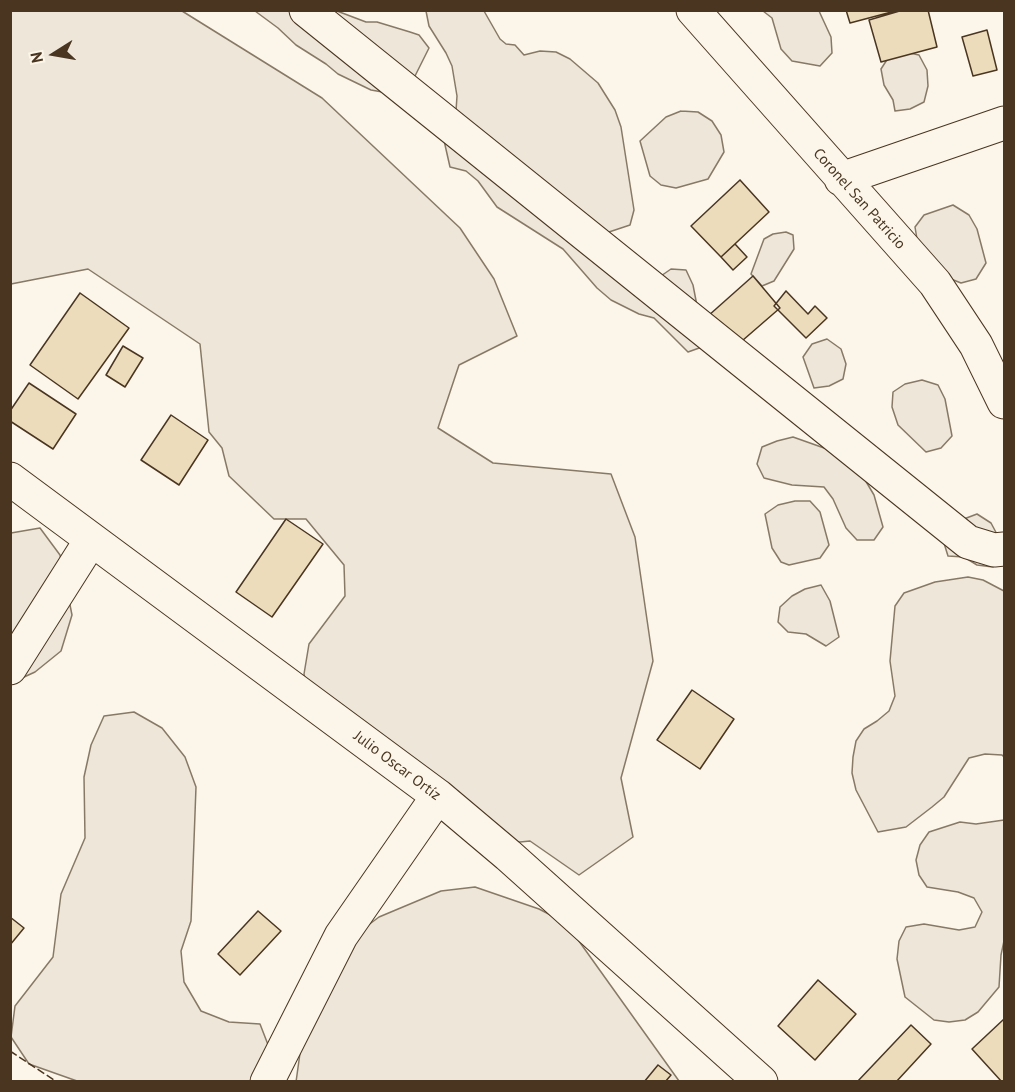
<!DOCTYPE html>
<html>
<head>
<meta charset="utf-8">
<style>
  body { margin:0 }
  #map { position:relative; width:1015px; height:1092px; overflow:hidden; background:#fbf6e9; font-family:"PT Sans",sans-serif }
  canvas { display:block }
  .frame { position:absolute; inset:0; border:12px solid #4a3520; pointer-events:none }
  .north { position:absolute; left:24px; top:24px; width:60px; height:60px; -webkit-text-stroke:4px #fbf6e9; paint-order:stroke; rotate:259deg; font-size:16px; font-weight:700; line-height:24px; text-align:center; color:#4a3520 }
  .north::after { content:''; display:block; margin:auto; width:21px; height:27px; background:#4a3520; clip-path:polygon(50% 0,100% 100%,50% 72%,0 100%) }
</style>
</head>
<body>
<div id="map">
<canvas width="1015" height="1092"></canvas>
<div class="frame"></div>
<div class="north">N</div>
</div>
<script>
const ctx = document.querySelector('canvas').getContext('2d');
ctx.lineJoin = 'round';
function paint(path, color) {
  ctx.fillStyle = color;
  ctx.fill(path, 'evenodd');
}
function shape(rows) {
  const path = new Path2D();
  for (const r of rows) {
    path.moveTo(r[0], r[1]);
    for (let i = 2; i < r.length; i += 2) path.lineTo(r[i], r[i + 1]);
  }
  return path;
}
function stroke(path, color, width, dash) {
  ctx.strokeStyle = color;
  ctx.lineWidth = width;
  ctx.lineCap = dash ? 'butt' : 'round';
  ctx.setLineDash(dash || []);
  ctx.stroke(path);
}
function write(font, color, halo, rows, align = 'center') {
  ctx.font = font + ' "PT Sans",sans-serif';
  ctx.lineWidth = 4.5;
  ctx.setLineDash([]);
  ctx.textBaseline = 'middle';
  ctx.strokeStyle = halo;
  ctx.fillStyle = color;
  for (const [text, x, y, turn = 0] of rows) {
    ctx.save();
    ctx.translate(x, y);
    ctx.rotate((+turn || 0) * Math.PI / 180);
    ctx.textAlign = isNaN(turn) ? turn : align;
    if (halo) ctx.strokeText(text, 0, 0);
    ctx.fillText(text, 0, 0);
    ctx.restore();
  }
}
const green = shape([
  [11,11,182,11,322,98,460,228,494,279,517,336,459,365,438,428,493,463,611,474,635,537,653,661,621,778,633,837,579,875,530,841,510,843,310,705,304,674,309,644,345,596,344,565,306,519,274,519,229,476,222,448,209,432,200,344,88,269,11,284,11,11],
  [255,11,337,11,366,22,377,22,410,32,419,35,429,48,413,80,388,93,371,90,338,74,326,64,296,45,278,28,255,11],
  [426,11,484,11,500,39,506,44,515,45,524,55,540,51,556,52,570,59,598,83,615,110,621,127,634,210,630,225,600,235,658,278,671,269,686,270,693,285,699,316,702,347,688,352,654,318,639,314,611,300,597,288,563,249,497,207,478,181,466,171,450,167,443,136,456,111,457,96,452,66,446,53,429,26,426,11],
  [763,11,819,11,831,37,832,53,820,66,792,61,781,49,772,18,763,11],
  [905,52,919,55,927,70,928,86,924,102,910,109,895,111,893,100,884,85,881,69,890,55,905,52],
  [681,111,698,112,712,121,721,135,724,152,708,179,676,188,661,185,650,176,640,141,666,117,681,111],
  [953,205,969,215,977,229,986,263,976,279,961,283,946,277,920,257,915,227,924,215,953,205],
  [786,232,793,235,794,249,774,281,762,286,751,274,764,239,773,234,786,232],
  [827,339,841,349,846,364,843,379,829,386,814,388,803,357,812,344,827,339],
  [922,380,938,385,945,399,952,436,941,448,926,452,898,425,892,407,893,392,905,384,922,380],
  [793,437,841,454,855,463,874,495,883,527,874,540,857,540,846,528,833,499,824,487,792,485,764,478,757,464,762,447,777,441,793,437],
  [795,501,810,501,820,512,829,545,820,558,789,565,781,562,772,548,765,514,778,505,795,501],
  [977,514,991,523,999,538,1003,554,993,567,977,565,964,557,948,556,943,540,948,525,977,514],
  [40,528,60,555,72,615,61,651,35,672,11,683,11,533,40,528],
  [968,577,983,580,1004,591,1004,757,1002,755,985,754,969,758,944,797,932,807,906,827,878,832,856,790,852,773,853,757,856,741,864,729,877,721,889,711,895,696,890,661,895,606,904,593,935,582,968,577],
  [821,585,830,601,839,637,826,646,806,634,788,632,778,622,780,607,792,596,805,589,821,585],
  [134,712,162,728,185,757,196,787,191,921,181,951,184,982,201,1011,229,1022,260,1024,272,1055,260,1081,77,1081,29,1064,11,1037,15,1006,53,957,61,894,85,838,84,777,91,745,104,716,134,712],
  [1004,820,1004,941,1001,955,999,987,978,1012,965,1020,949,1022,934,1020,905,997,897,959,899,941,906,927,924,924,959,930,975,927,982,912,974,898,958,892,927,887,919,875,916,860,920,845,929,832,960,822,976,824,1004,820],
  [475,887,539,909,566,923,679,1081,296,1082,305,1017,327,956,379,917,441,891,475,887]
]);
paint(green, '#ede6d9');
stroke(green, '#887966', 1.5);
const building = shape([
  [846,10,899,10,850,23,846,10],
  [903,10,928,10,937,47,881,62,869,20,903,10],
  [987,30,997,70,973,76,962,37,987,30],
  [740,180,769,212,721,257,691,226,740,180],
  [735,244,747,257,733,270,721,257,735,244],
  [753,276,780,308,735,347,708,316,753,276],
  [786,291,808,314,815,306,827,318,806,338,774,306,786,291],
  [80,293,129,328,78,399,30,365,80,293],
  [123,346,143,358,125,387,106,375,123,346],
  [29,383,76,414,53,449,10,421,10,411,29,383],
  [171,415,208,440,179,485,141,460,171,415],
  [286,519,323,544,272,617,236,592,286,519],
  [692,690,734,719,700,769,657,740,692,690],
  [258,911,281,931,240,975,218,954,258,911],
  [10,917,24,928,10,945,10,917],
  [818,980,856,1014,815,1060,778,1026,818,980],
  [1004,1019,1004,1082,1002,1082,972,1049,1004,1019],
  [911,1025,931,1044,896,1082,857,1082,911,1025],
  [658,1065,671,1075,665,1082,644,1082,658,1065]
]);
paint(building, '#ecdcbc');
stroke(building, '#4a3520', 1.5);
const minor = shape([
  [306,10,968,542,994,550,1004,549],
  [693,10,935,283,976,345,1004,402],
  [841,179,1004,123],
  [10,479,438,796,508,855,761,1082],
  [10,668,91,540],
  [267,1082,341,936,438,796]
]);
stroke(minor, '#4a3520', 35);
stroke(minor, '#fbf6e9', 33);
stroke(shape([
  [10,1051,57,1082]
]), '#4a3520', 1.5, [8, 3]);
write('15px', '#4a3520', '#fbf6e9', [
  ["Coronel San Patricio",859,199,48],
  ["Julio Oscar Ortíz",397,766,37]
]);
</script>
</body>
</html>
